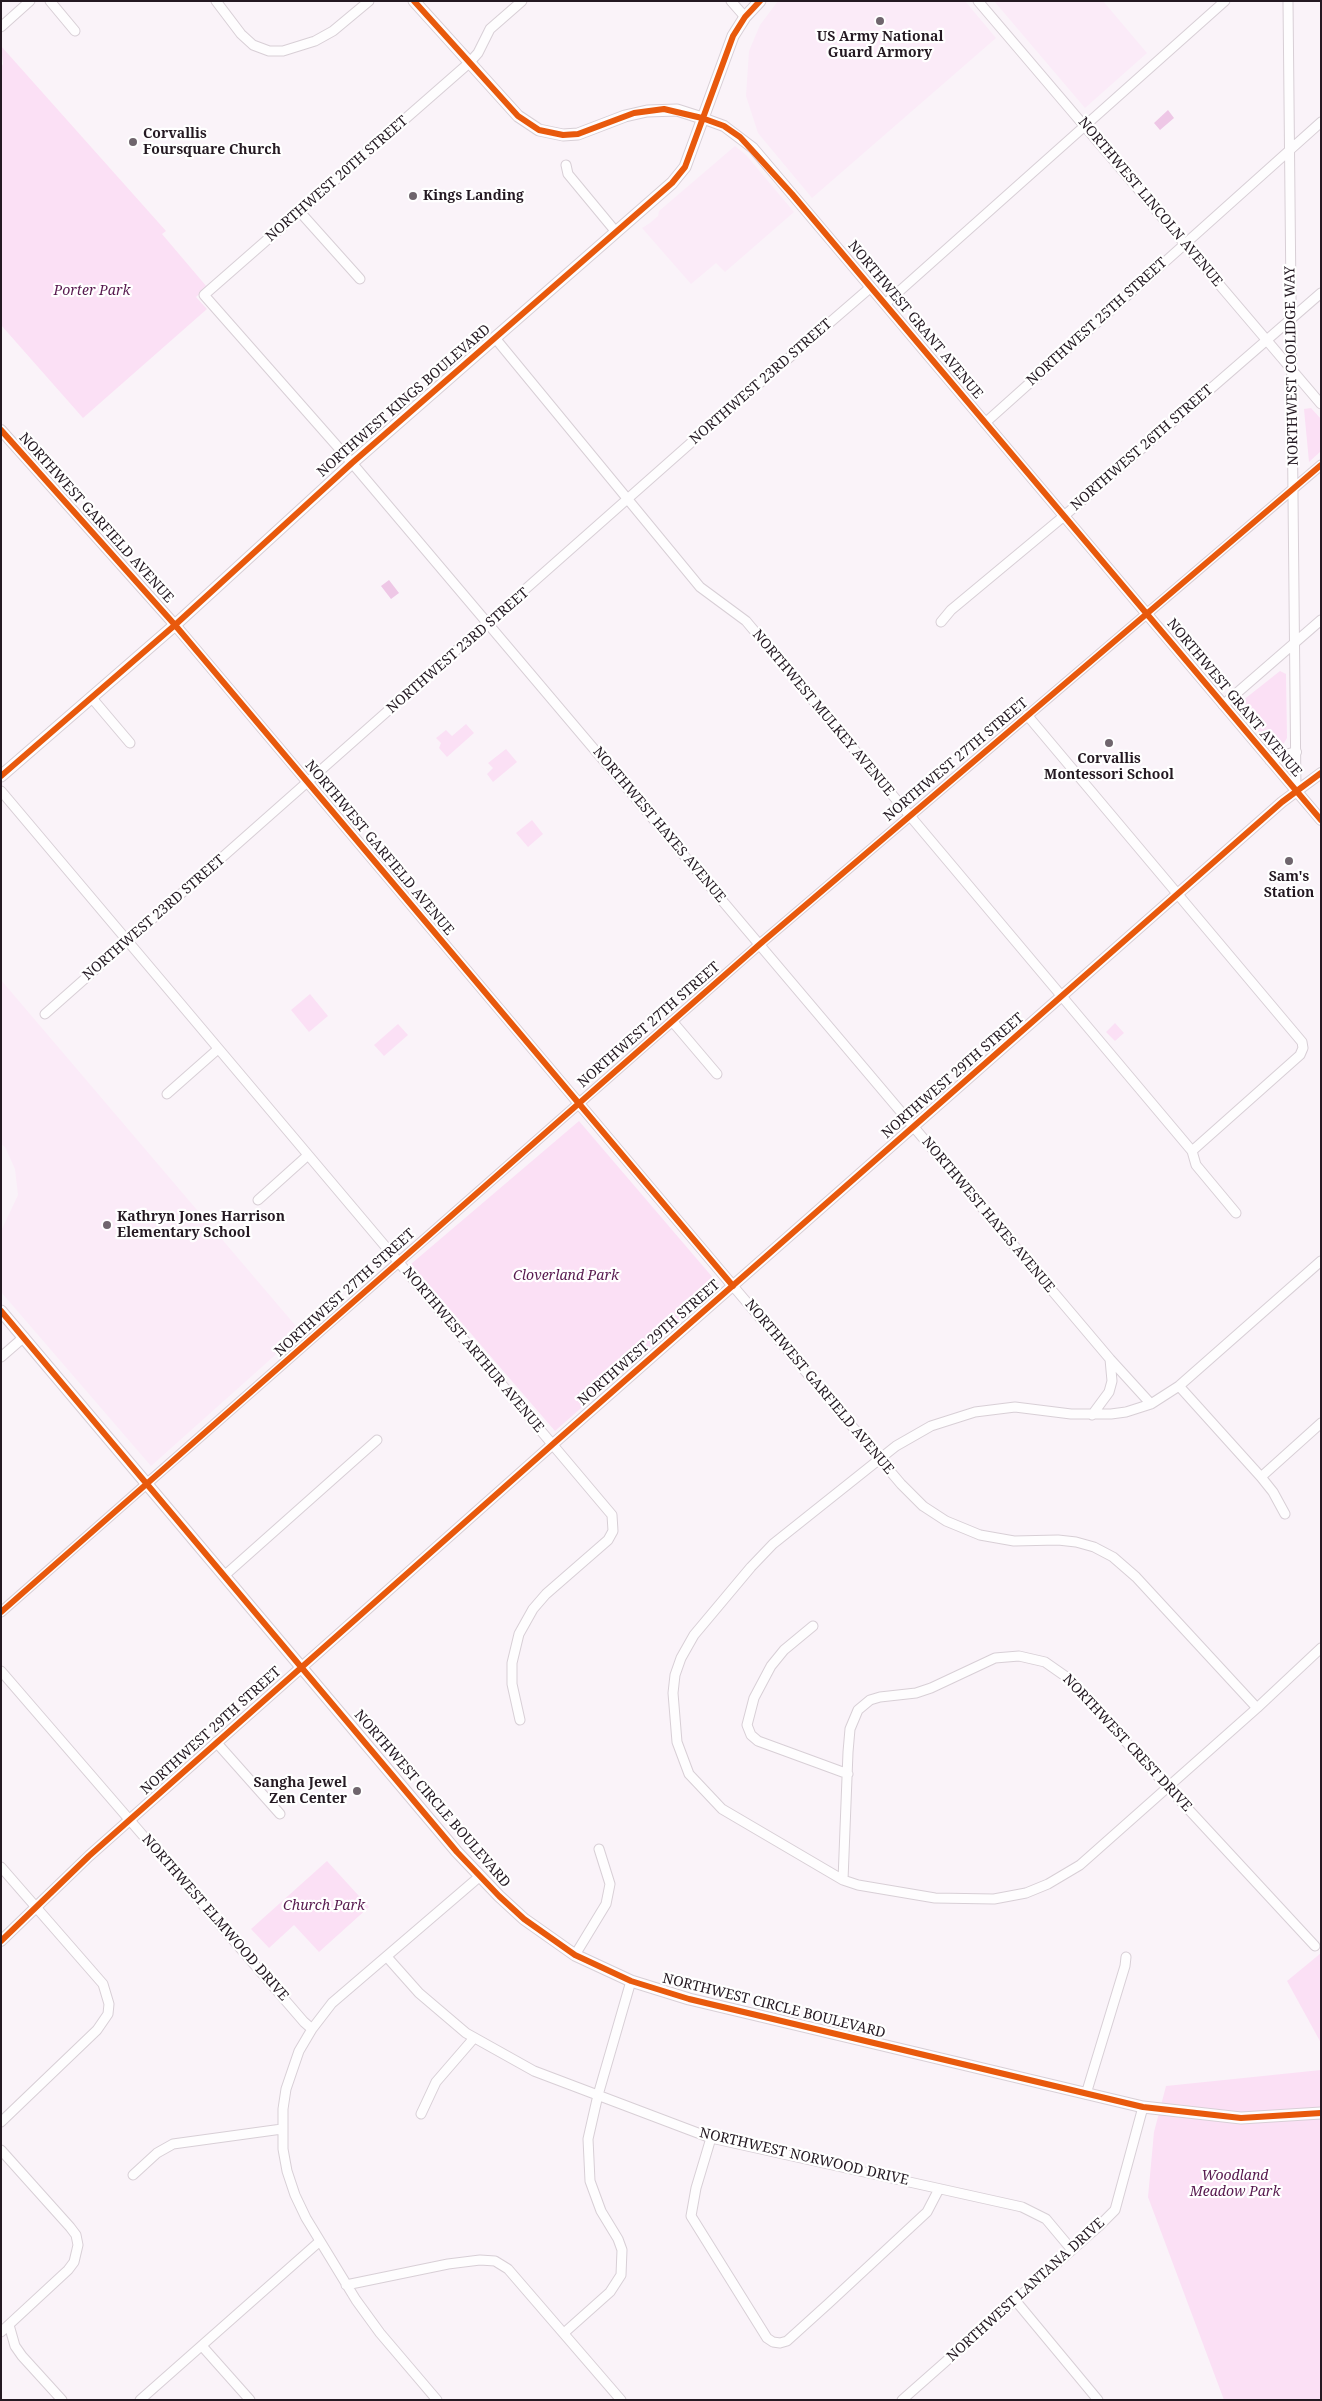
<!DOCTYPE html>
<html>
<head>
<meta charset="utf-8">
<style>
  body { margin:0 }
  #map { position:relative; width:1322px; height:2401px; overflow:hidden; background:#faf3f9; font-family:"Noto Serif",serif }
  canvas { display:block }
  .frame { position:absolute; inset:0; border:2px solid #241922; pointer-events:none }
</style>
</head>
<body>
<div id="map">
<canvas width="1322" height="2401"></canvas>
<div class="frame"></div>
</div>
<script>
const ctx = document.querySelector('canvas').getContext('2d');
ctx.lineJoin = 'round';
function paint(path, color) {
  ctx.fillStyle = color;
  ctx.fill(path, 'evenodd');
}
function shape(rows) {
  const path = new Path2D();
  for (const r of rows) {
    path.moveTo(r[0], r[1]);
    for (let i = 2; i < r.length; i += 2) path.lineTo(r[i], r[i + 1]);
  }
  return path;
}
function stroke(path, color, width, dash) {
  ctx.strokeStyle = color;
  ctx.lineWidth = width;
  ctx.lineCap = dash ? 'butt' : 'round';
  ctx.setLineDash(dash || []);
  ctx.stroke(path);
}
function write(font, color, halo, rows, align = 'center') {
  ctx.font = font + ' "Noto Serif",serif';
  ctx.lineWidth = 4.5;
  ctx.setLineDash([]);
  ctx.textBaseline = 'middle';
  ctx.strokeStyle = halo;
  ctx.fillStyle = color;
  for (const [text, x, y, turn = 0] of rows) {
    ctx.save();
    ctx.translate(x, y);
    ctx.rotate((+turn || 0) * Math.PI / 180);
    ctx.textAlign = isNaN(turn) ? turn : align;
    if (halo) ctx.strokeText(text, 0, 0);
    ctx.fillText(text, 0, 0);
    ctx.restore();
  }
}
paint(shape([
  [778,1,965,1,996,38,812,198,758,133,746,96,749,51,760,25],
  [994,1,1103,1,1147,53,1085,108],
  [735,146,746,155,794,212,725,272,716,263,691,284,642,228,650,223,658,216,659,211],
  [1,980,301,1332,151,1466,1,1292,1,1231,18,1195,15,1169,5,1147,1,1144]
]), '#fbebf8');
paint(shape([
  [1,46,166,231,162,234,207,287,196,297,207,309,83,418,1,325,1,67,3,64],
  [1311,408,1321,419,1321,451,1309,462,1304,409],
  [1280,671,1286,674,1287,738,1284,743,1277,747,1270,744,1238,709,1237,705],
  [466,724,474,733,447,757,439,748,441,743,436,738,446,730,452,736],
  [506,749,517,762,493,782,487,774,493,768,488,763],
  [532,820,543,834,528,847,516,833],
  [310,994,328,1016,309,1032,291,1010],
  [1115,1023,1124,1033,1115,1041,1106,1032],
  [398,1024,408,1035,384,1056,374,1045],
  [579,1121,720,1286,555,1431,411,1264],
  [327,1861,369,1907,319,1952,294,1925,269,1948,251,1929],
  [1321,1953,1321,2043,1287,1981],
  [1321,2070,1321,2400,1224,2400,1148,2197,1154,2132,1166,2086]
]), '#fbe0f5');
paint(shape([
  [1168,110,1174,118,1160,130,1154,123],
  [389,580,399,593,391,599,381,586]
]), '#eec7e6');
const minor = shape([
  [50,1,75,31],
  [216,1,241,34,253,45,269,51,283,51,315,41,333,31,369,1],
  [522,1,490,29,478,53,469,63,204,295,352,463,1110,1359,1151,1404],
  [731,1,745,17],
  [978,1,1321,404],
  [1288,1,1296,791],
  [1,27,30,1],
  [566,165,568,174,616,232],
  [300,212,360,279],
  [885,304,1225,1],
  [495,338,700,587,746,621,1192,1151,1196,1165,1236,1213],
  [985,423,1321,122],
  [941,622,951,610,1064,516,1321,293],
  [91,697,130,743],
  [1223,705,1321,620],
  [1027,715,1302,1042,1303,1048,1300,1055,1192,1151],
  [1,791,612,1515,613,1531,608,1540,546,1594,533,1609,519,1634,512,1663,512,1684,520,1720],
  [45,1014,702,433,871,287],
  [672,1021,717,1074],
  [167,1094,218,1049],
  [258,1200,307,1156],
  [1321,1261,1179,1386,1151,1404,1126,1412,1111,1414,1071,1414,1015,1407,975,1412,931,1426,896,1446,773,1544,751,1567,694,1635,681,1658,675,1675,673,1693,677,1742,689,1774,722,1809,843,1880,858,1885,935,1898,994,1899,1026,1893,1048,1884,1080,1865,1257,1708,1321,1648],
  [733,1286,901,1484,923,1506,946,1521,980,1535,1014,1541,1058,1540,1076,1542,1094,1547,1113,1557,1136,1577,1257,1708],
  [1,1357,24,1337],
  [1179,1386,1261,1477,1273,1492,1285,1514],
  [1092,1415,1109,1392,1112,1381,1110,1359],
  [1261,1477,1321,1423],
  [224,1576,377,1440],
  [1,1612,760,944,1321,465],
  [813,1626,784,1650,771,1666,754,1698,747,1725,751,1735,758,1741,848,1774],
  [1,1671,304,2022,312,2029],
  [216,1742,280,1814],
  [1,1867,103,1984,109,2004,108,2014,97,2030,1,2122],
  [843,1880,848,1752,850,1729,858,1710,870,1700,880,1697,916,1693,931,1688,995,1658,1019,1656,1045,1662,1065,1676,1315,1946],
  [575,1955,606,1904,610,1884,599,1849],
  [387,1957,419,1993,466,2033,534,2071,711,2138,1022,2207,1046,2219,1072,2250],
  [1086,2094,1125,1966,1126,1957],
  [421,2114,436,2082,474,2038],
  [711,2138,696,2188,691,2216,767,2338,773,2342,780,2343,787,2341,829,2303,927,2212,939,2189],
  [1,2150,70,2227,76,2235,78,2245,74,2262,68,2270,1,2332],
  [133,2175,157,2153,173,2144,282,2129],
  [346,2285,448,2264,480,2260,495,2261,508,2269,621,2400],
  [1015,2300,1098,2400],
  [9,2325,15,2346,22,2356,62,2400],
  [564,2333,610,2292,621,2275,622,2250,618,2239,601,2211,590,2181,588,2139,598,2095,631,1981],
  [202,2346,250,2400],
  [140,2400,320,2241],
  [437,2400,380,2333,356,2300,306,2218,295,2195,287,2171,283,2149,283,2109,286,2089,299,2051,312,2029,332,2003,479,1877],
  [902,2400,1098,2227,1115,2210,1143,2107]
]);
const tertiary = shape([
  [702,118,724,126,753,148,1321,820],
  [1,430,175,625,733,1286],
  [1270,760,1296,752],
  [1,1941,89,1856,553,1444,1282,802,1321,773]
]);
const secondary = shape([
  [414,1,518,116,539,130,563,135,578,134,625,116,647,111,677,110,702,118],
  [1,776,175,625,352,463,672,183,685,167,733,36,745,17,760,1],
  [1,1311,457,1852,499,1896,524,1919,575,1955,631,1981,689,1999,1143,2107,1241,2118,1321,2113]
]);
stroke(minor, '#d8cfd6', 11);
stroke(tertiary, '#d8cfd6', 12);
stroke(secondary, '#d8cfd6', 13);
stroke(minor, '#fefdfe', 9);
stroke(tertiary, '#fefdfe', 10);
stroke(secondary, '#fefdfe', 11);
stroke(shape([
  [414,1,518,116,539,130,563,135,578,134,634,113,664,109,702,118,724,126,740,137,792,194,1321,820],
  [1,430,175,625,733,1286],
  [1,776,175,625,352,463,672,183,685,167,733,36,745,17,760,1],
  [1,1311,457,1852,499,1896,524,1919,575,1955,631,1981,689,1999,1143,2107,1241,2118,1321,2113],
  [1,1612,760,944,1321,465],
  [1,1941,89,1856,553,1444,1282,802,1321,773]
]), '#e8590c', 6);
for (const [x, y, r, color] of [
  [880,21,5,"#6f656d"],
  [133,142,5,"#6f656d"],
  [413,196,5,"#6f656d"],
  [1109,743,5,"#6f656d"],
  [1289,861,5,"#6f656d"],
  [107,1225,5,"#6f656d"],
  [357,1791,5,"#6f656d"]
]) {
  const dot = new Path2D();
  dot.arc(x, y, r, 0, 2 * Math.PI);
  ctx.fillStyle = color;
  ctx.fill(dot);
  stroke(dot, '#fff', 2);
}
write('bold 14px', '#241922', '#fff', [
  ["US Army National",880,37],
  ["Guard Armory",880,53],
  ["Corvallis",143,134,"left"],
  ["Foursquare Church",143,150,"left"],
  ["Kings Landing",423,196,"left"],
  ["Corvallis",1109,759],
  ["Montessori School",1109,775],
  ["Sam's",1289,877],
  ["Station",1289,893],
  ["Kathryn Jones Harrison",117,1217,"left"],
  ["Elementary School",117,1233,"left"],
  ["Sangha Jewel",347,1783,"right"],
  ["Zen Center",347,1799,"right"]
]);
write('14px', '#241922', '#fff', [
  ["NORTHWEST 20TH STREET",337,179,-41],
  ["NORTHWEST LINCOLN AVENUE",1150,202,50],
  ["NORTHWEST GRANT AVENUE",915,320,50],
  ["NORTHWEST 25TH STREET",1097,322,-42],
  ["NORTHWEST COOLIDGE WAY",1292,366,-91],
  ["NORTHWEST 23RD STREET",761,382,-41],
  ["NORTHWEST KINGS BOULEVARD",404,401,-41],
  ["NORTHWEST 26TH STREET",1142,448,-41],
  ["NORTHWEST GARFIELD AVENUE",96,518,48],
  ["NORTHWEST 23RD STREET",458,651,-41],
  ["NORTHWEST GRANT AVENUE",1234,698,50],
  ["NORTHWEST MULKEY AVENUE",823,713,50],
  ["NORTHWEST 27TH STREET",956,760,-40],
  ["NORTHWEST HAYES AVENUE",659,825,50],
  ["NORTHWEST GARFIELD AVENUE",379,848,50],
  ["NORTHWEST 23RD STREET",154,918,-41],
  ["NORTHWEST 27TH STREET",649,1025,-41],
  ["NORTHWEST 29TH STREET",953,1076,-41],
  ["NORTHWEST HAYES AVENUE",988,1215,50],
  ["NORTHWEST 27TH STREET",345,1293,-42],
  ["NORTHWEST 29TH STREET",649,1343,-41],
  ["NORTHWEST ARTHUR AVENUE",473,1350,50],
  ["NORTHWEST GARFIELD AVENUE",819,1387,50],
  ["NORTHWEST 29TH STREET",211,1731,-42],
  ["NORTHWEST CREST DRIVE",1127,1743,47],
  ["NORTHWEST CIRCLE BOULEVARD",432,1799,49],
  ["NORTHWEST ELMWOOD DRIVE",215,1918,49],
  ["NORTHWEST CIRCLE BOULEVARD",774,2006,14],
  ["NORTHWEST NORWOOD DRIVE",804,2157,13],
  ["NORTHWEST LANTANA DRIVE",1026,2290,-42]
]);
write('italic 14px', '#57194e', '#fff', [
  ["Porter Park",92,291],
  ["Cloverland Park",566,1276],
  ["Church Park",324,1906],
  ["Woodland",1235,2176],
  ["Meadow Park",1235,2192]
]);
</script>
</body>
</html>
